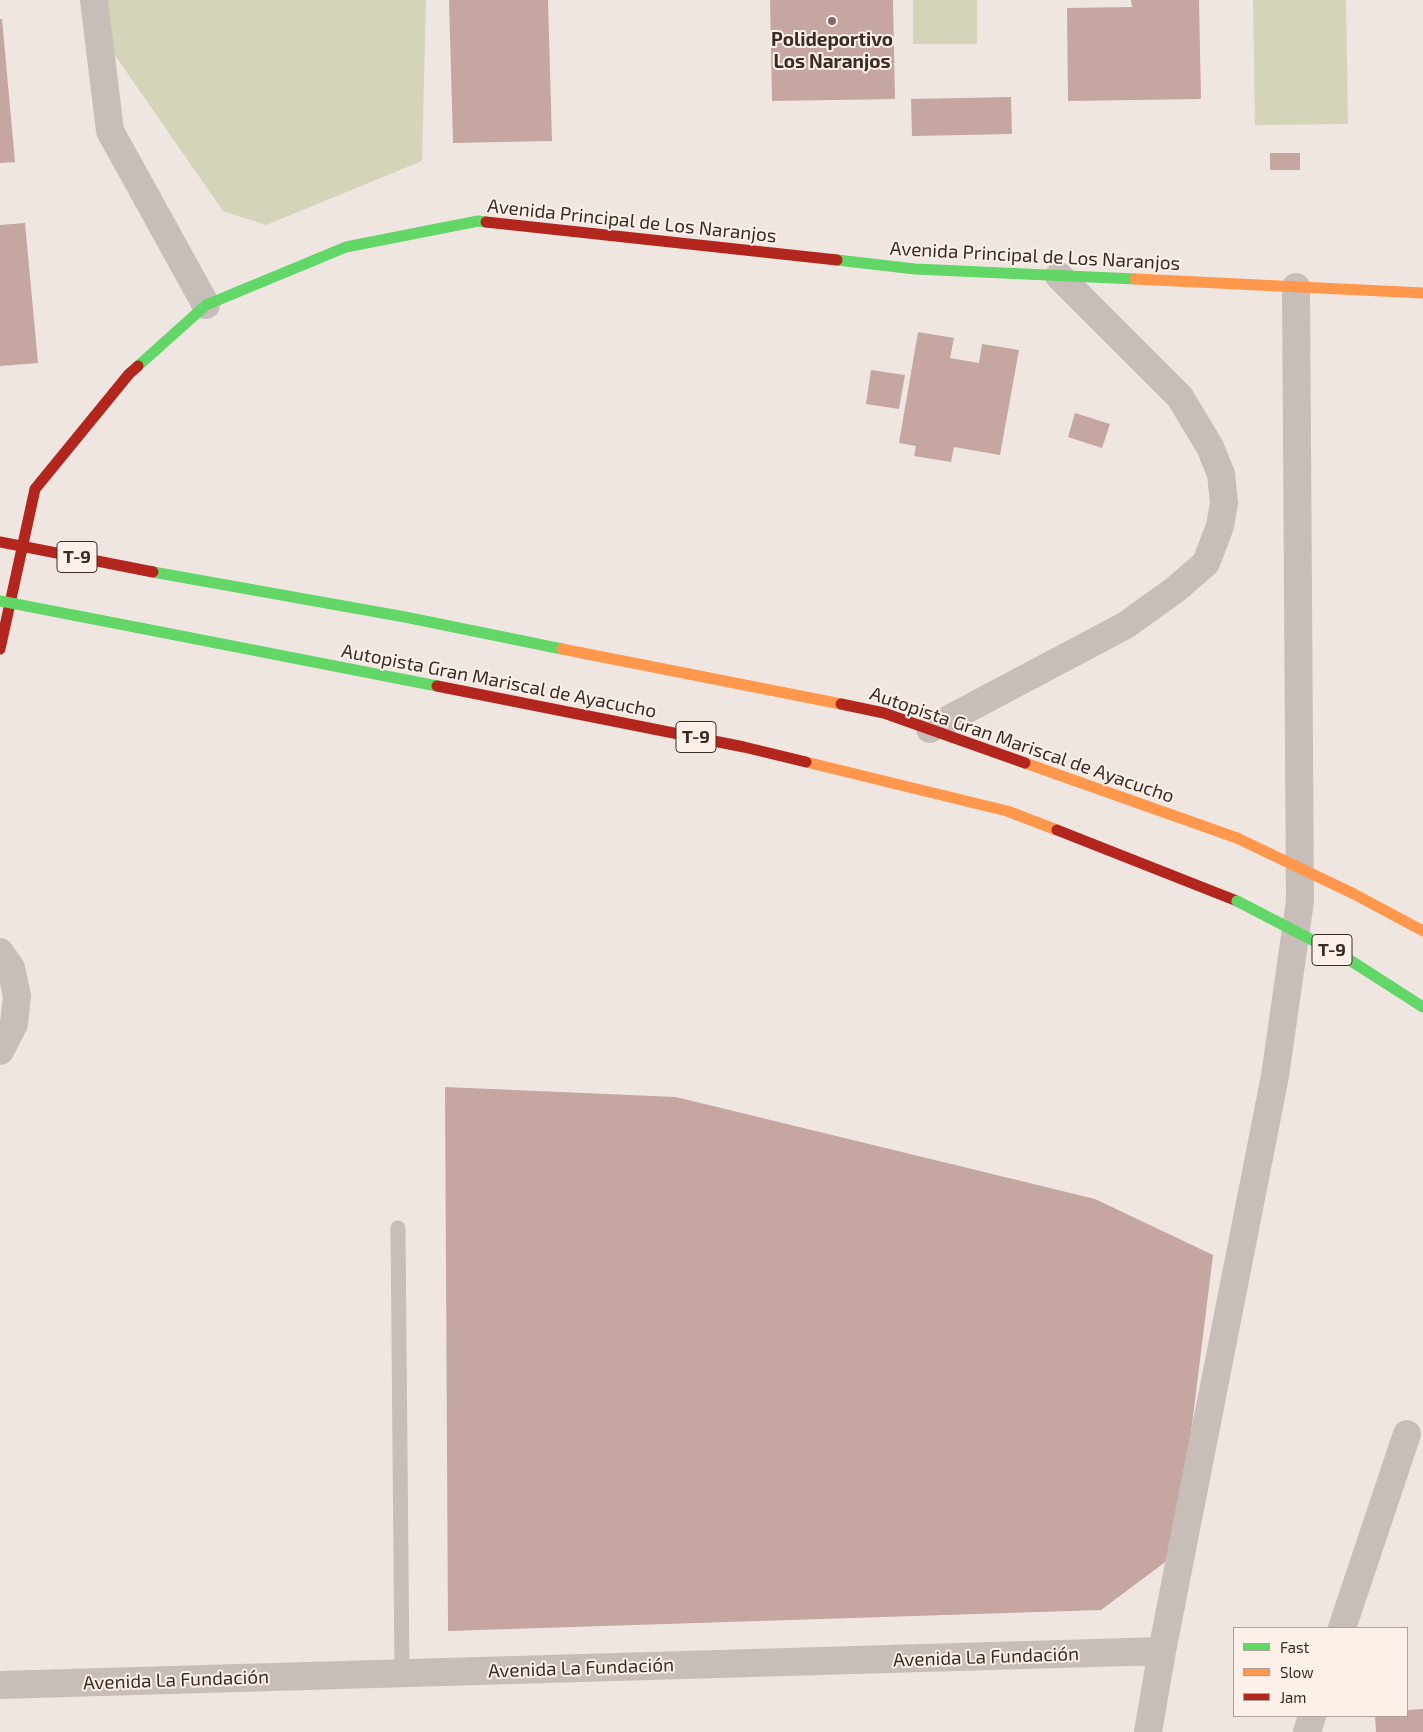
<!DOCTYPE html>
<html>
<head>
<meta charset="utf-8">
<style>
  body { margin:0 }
  #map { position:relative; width:1423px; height:1732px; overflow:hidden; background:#efe6e1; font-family:"Exo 2",sans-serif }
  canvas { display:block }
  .legend { position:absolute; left:1233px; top:1627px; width:175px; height:90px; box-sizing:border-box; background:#fcf0e8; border:1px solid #aea19b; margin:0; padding:6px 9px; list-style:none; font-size:15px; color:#3a2b27 }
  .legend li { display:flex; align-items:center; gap:10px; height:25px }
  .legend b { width:25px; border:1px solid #aea19b }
</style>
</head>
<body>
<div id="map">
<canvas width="1423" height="1732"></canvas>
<ul class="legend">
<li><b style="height:6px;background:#63d668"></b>Fast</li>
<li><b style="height:6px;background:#ff974d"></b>Slow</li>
<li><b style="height:6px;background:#b3261e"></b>Jam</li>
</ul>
</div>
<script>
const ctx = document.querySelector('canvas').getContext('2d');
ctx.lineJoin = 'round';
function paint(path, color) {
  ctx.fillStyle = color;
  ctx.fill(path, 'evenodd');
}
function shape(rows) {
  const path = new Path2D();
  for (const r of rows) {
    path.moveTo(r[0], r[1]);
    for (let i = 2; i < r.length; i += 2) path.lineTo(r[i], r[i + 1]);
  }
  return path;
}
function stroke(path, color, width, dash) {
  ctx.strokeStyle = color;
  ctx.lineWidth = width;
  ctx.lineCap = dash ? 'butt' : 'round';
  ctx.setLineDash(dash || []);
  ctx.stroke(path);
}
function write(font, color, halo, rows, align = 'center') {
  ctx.font = font + ' "Exo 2",sans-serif';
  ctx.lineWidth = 4;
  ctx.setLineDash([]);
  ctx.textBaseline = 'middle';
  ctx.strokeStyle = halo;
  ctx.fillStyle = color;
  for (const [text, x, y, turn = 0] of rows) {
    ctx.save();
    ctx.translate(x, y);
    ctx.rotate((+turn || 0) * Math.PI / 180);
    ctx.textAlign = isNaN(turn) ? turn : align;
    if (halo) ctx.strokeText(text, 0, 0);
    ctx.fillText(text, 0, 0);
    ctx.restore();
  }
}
paint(shape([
  [104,0,426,0,422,161,266,225,223,211,105,41],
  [913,0,977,0,977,44,913,44],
  [1253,0,1346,0,1348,124,1255,125]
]), '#d4d4b9');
paint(shape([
  [449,0,548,0,552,141,453,143],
  [770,0,893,0,895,99,772,101],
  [1131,0,1199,0,1201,99,1068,101,1067,8,1132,7],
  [0,19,2,19,15,162,0,163],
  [1011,97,1012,134,912,136,911,99],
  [1270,153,1300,153,1300,170,1270,170],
  [25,223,38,363,0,366,0,225],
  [918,332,954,338,950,358,979,363,982,344,1019,350,1000,455,954,447,951,462,914,456,916,446,899,443],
  [871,370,905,375,899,409,866,404],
  [1075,413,1110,424,1102,448,1068,437],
  [445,1087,676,1097,1095,1199,1213,1255,1176,1554,1101,1610,448,1631],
  [1423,1709,1423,1732,1376,1732,1375,1716,1407,1716,1407,1710]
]), '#c5a6a1');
stroke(shape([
  [398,1228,402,1674]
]), '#c8beb9', 15);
stroke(shape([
  [94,0,110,131,206,305],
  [930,729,1126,625,1176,589,1206,563,1220,526,1224,503,1221,474,1210,447,1180,397,1059,276],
  [0,952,11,968,17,996,14,1024,0,1051],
  [1342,1628,1407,1434],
  [0,1685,1162,1651],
  [1148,1732,1162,1651,1275,1076,1300,901,1296,287],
  [1307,1732,1312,1716]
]), '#c8beb9', 28);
stroke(shape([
  [837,260,915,269,1135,279],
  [138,366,206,305,346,247,478,221,486,222],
  [153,572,405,617,562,649],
  [140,628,437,686]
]), '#63d668', 11);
stroke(shape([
  [1135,279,1423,293],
  [562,649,841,704],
  [806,762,1007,811,1057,830],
  [1025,763,1237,838]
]), '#ff974d', 11);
stroke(shape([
  [486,222,837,260],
  [0,649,35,489,129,374,138,366],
  [437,686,744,747,806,762],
  [841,704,884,713,1025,763],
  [1057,830,1237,901]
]), '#b3261e', 11);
stroke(shape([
  [0,601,140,628],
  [1237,901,1345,957,1423,1007]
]), '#63d668', 11);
stroke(shape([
  [1237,838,1354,894,1423,931]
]), '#ff974d', 11);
stroke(shape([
  [0,542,153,572]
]), '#b3261e', 11);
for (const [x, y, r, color] of [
  [832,21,5,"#796c68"]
]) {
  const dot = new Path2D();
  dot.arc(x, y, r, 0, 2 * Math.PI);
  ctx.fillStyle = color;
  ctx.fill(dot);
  stroke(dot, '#fcf0e8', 2);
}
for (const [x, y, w] of [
  [77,557,40],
  [696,737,40],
  [1332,950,40]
]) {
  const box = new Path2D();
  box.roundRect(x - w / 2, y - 15.5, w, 31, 4);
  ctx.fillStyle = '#fcf0e8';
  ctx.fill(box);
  stroke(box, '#3a2b27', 1);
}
write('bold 18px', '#3a2b27', null, [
  ["T-9",77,557],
  ["T-9",696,737],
  ["T-9",1332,950]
]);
write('bold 19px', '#3a2b27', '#fcf0e8', [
  ["Polideportivo",832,40],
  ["Los Naranjos",832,62]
]);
write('19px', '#3a2b27', '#fcf0e8', [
  ["Avenida Principal de Los Naranjos",632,221,6],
  ["Avenida Principal de Los Naranjos",1035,256,3],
  ["Autopista Gran Mariscal de Ayacucho",499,681,11],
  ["Autopista Gran Mariscal de Ayacucho",1022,745,19],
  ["Avenida La Fundación",986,1657,-2],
  ["Avenida La Fundación",581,1668,-2],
  ["Avenida La Fundación",176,1680,-2]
]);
</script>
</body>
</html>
